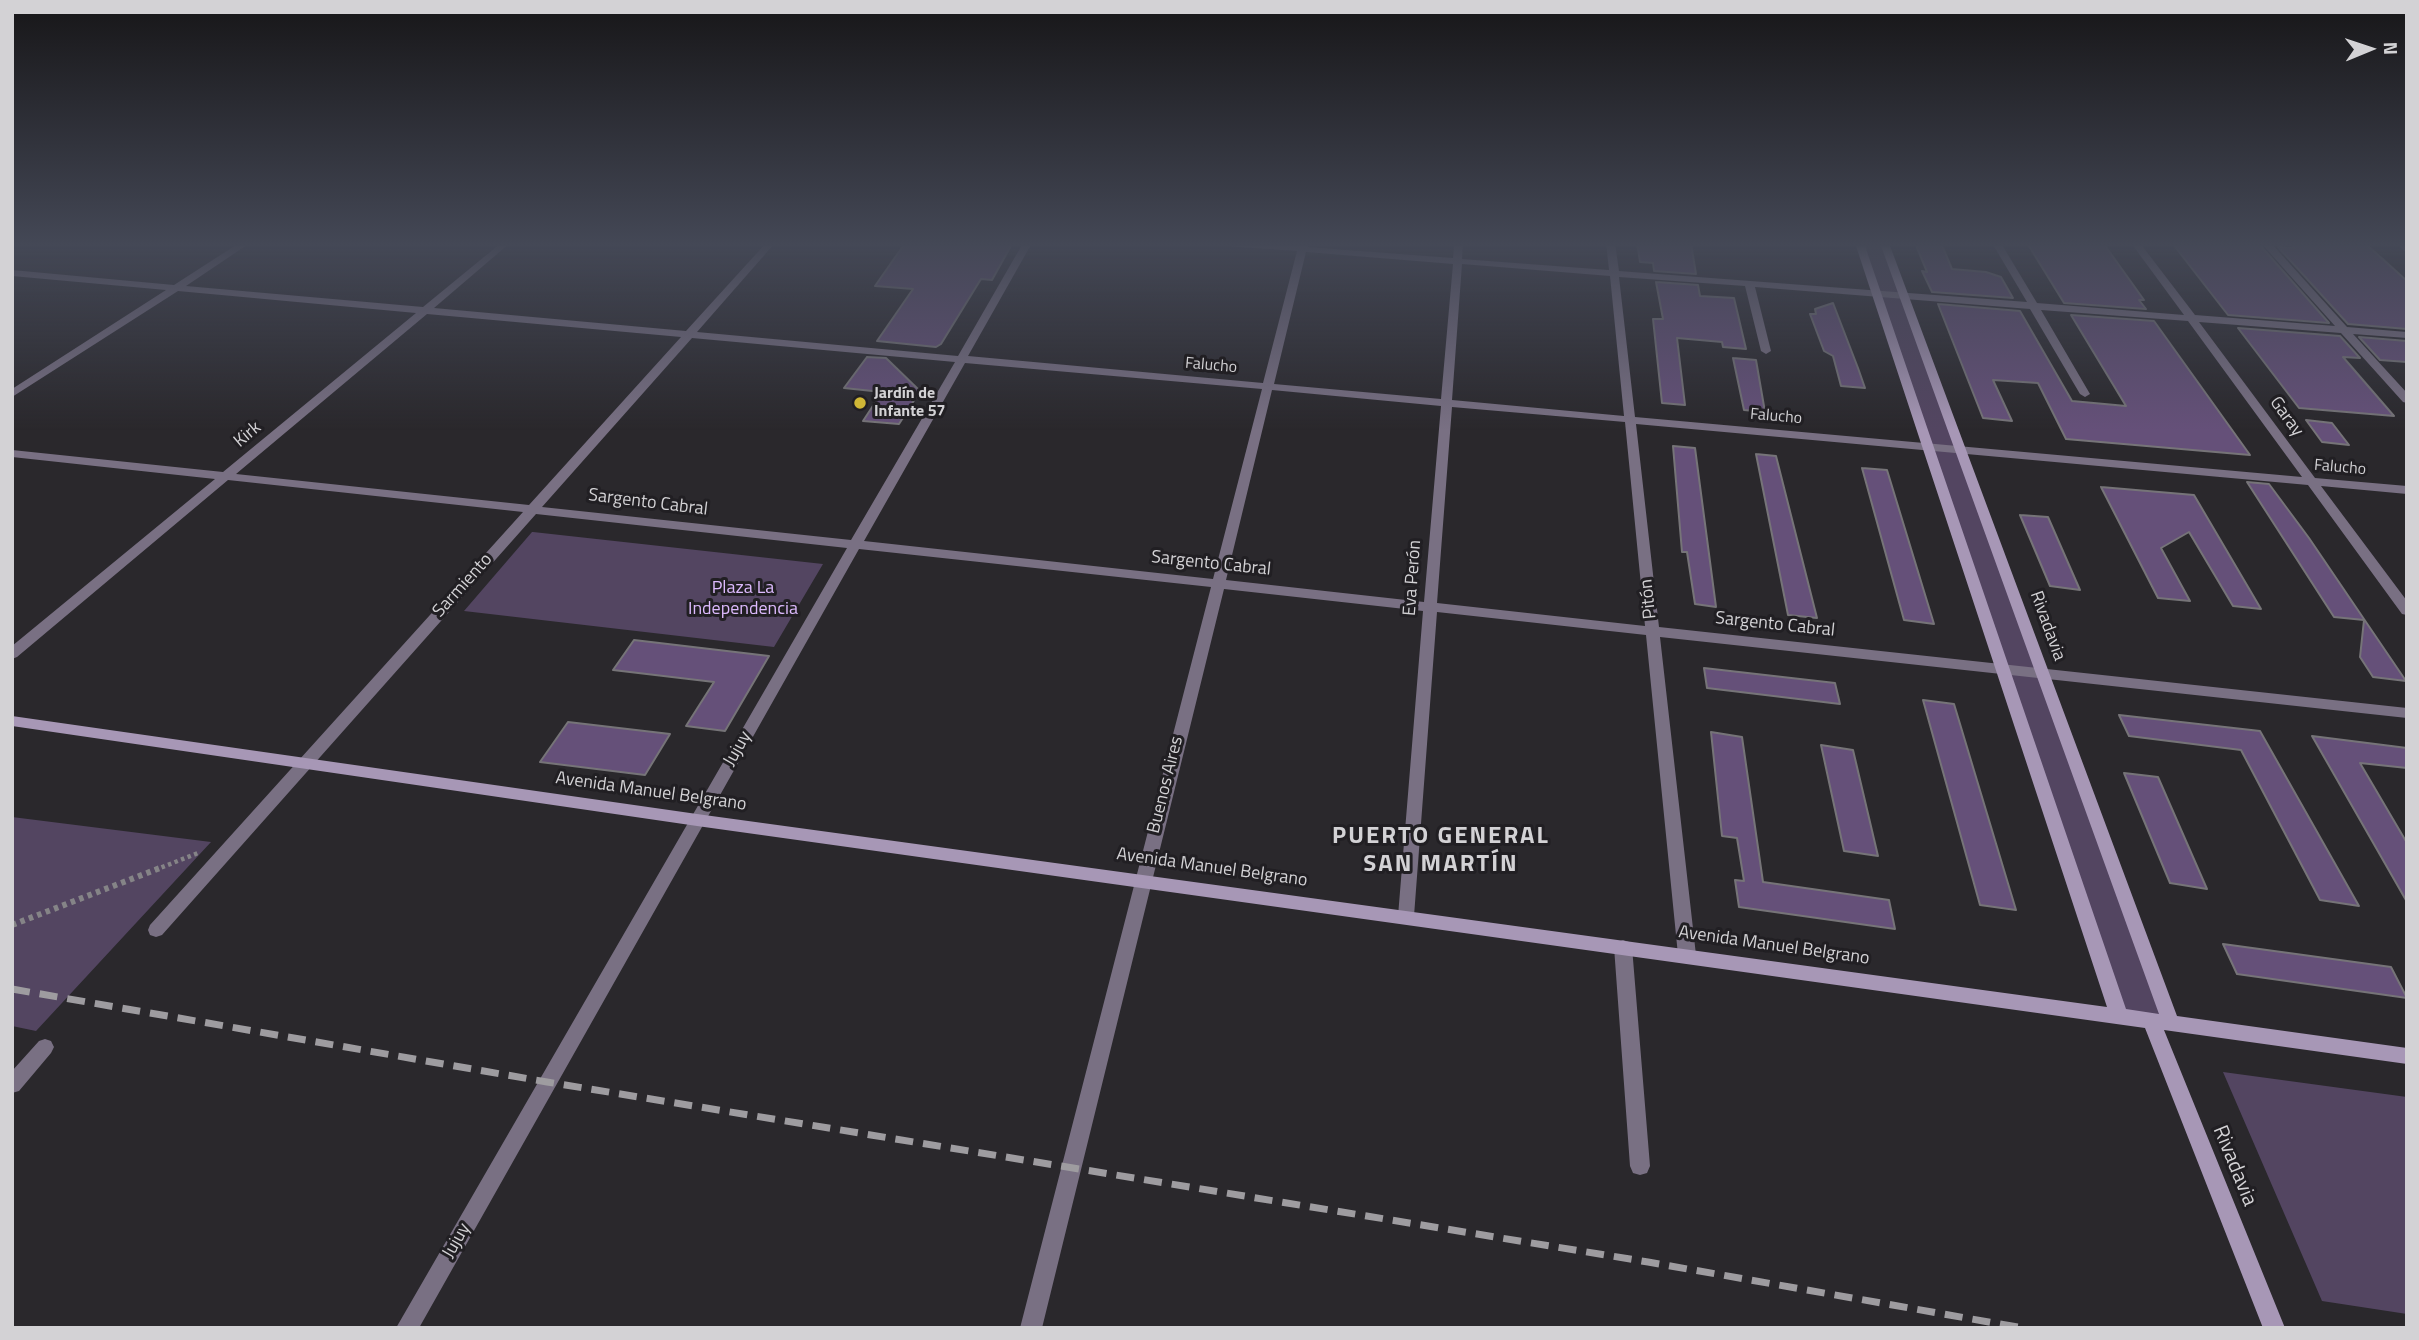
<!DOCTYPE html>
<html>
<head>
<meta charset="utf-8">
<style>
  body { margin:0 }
  #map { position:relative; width:2419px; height:1340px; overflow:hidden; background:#2a282c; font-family:"Titillium Web",sans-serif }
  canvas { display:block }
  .frame { position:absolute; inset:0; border:14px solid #d3d2d5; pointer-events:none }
  .north { position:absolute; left:2335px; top:14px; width:70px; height:70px; -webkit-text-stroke:5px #211f23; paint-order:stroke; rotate:88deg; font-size:19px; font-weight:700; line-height:28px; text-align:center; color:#d3d2d5 }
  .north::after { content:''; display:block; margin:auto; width:24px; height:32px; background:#d3d2d5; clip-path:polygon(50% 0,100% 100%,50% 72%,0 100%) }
</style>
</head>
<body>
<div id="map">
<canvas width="2419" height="1340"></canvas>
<div class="frame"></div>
<div class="north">N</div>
</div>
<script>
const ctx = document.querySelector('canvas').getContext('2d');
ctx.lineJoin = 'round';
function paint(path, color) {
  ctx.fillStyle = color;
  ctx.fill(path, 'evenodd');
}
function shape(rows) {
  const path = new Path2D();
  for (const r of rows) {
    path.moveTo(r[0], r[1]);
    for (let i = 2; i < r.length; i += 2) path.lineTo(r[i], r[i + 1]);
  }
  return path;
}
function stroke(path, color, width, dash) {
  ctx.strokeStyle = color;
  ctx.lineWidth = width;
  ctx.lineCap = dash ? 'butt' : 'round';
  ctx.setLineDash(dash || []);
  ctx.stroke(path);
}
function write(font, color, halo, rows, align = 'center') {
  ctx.font = font + ' "Titillium Web",sans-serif';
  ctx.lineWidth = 6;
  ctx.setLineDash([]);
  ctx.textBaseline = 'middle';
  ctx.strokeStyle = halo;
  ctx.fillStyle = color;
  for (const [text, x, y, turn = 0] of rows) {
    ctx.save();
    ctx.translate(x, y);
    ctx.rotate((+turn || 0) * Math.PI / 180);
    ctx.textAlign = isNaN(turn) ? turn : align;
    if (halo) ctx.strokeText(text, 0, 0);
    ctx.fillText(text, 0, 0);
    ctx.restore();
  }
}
paint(shape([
  [1859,243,1884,243,2171,1023,2119,1016],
  [532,532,533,532,823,564,774,647,464,611],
  [12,817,211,842,36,1031,12,1026],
  [2223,1072,2407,1097,2407,1314,2322,1301]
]), '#534561');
const building = shape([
  [905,243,1012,244,992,280,981,279,941,344,936,347,877,341,913,289,875,286,905,243],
  [1637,243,1691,243,1696,274,1654,271,1653,263,1640,262,1637,243],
  [1915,243,1942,245,1952,269,1986,272,2001,277,2013,298,1932,292,1922,271,1927,272,1915,243],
  [2027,243,2104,244,2144,300,2139,300,2146,309,2064,303,2027,243],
  [2172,243,2260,245,2329,323,2228,315,2172,243],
  [2290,243,2365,243,2407,281,2407,329,2348,324,2278,247,2294,248,2290,243],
  [1656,282,1698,285,1700,296,1734,298,1746,349,1723,347,1722,342,1677,338,1685,405,1662,403,1653,319,1663,319,1656,282],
  [1833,303,1858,368,1865,388,1841,386,1833,356,1824,351,1810,314,1816,314,1815,309,1833,303],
  [1938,304,2020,311,2072,401,2126,406,2071,315,2154,321,2250,455,2066,439,2038,383,1993,380,2012,421,1983,418,1938,304],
  [2238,328,2340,336,2360,358,2343,357,2394,416,2299,408,2238,328],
  [2359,337,2407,341,2407,362,2380,360,2359,337],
  [867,357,886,358,920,391,899,424,863,421,882,392,844,388,867,357],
  [1733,358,1756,360,1765,412,1744,410,1733,358],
  [2306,420,2332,423,2349,445,2322,442,2306,420],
  [1673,446,1695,448,1716,607,1695,604,1687,552,1682,552,1673,446],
  [1756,454,1776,456,1817,618,1788,615,1756,454],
  [1862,468,1887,470,1934,624,1904,620,1862,468],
  [2247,482,2269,484,2309,538,2406,681,2373,677,2360,657,2364,620,2334,617,2247,482],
  [2101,487,2194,495,2261,609,2233,606,2189,532,2161,548,2190,601,2158,598,2101,487],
  [2020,515,2048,517,2080,590,2050,586,2020,515],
  [634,640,769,656,725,731,686,726,714,682,613,670,634,640],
  [1704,668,1835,683,1840,704,1707,688,1704,668],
  [1923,700,1954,704,2016,910,1980,905,1923,700],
  [2119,715,2260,731,2359,906,2320,900,2241,750,2129,736,2119,715],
  [568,722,670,734,645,775,540,762,568,722],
  [1711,732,1742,737,1763,882,1889,900,1895,929,1739,907,1735,880,1744,881,1737,838,1722,836,1711,732],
  [2312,736,2407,748,2407,768,2360,763,2407,843,2407,902,2312,736],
  [1821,745,1853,750,1878,856,1844,851,1821,745],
  [2124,773,2158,777,2207,889,2170,883,2124,773],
  [2223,944,2391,967,2407,998,2237,974,2223,944]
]);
paint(building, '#655079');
stroke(building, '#767478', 2);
stroke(shape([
  [155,870,198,853]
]), '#858487', 4.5, [3.5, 3.5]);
stroke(shape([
  [12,925,160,868]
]), '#858487', 6, [4.5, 4.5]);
paint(shape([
  [239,243,250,243,186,286,423,307,501,243,510,243,434,308,686,331,766,243,775,243,697,332,958,356,1023,243,1032,243,968,356,1263,383,1297,251,1224,246,1220,243,1299,246,1300,243,1308,243,1308,247,1453,258,1454,243,1463,243,1462,259,1609,270,1606,243,1615,243,1619,271,2027,302,1992,243,2001,243,2037,303,2184,315,2131,243,2140,243,2195,315,2335,326,2261,243,2271,243,2347,327,2407,332,2407,338,2353,334,2407,393,2407,403,2403,402,2341,333,2199,322,2315,478,2407,486,2407,494,2321,486,2407,601,2407,615,2402,614,2308,485,1636,424,1659,627,2407,708,2407,718,1660,637,1696,955,1693,960,1687,962,1681,960,1678,955,1646,635,1437,612,1414,916,1412,921,1406,923,1400,921,1398,916,1423,611,1224,589,1042,1328,1020,1328,1211,587,859,549,419,1328,396,1328,847,548,536,514,162,935,156,937,150,935,148,930,150,925,523,512,228,480,17,657,12,659,12,646,215,479,12,457,12,450,223,472,416,313,178,291,12,397,12,389,166,290,12,276,12,270,174,285,239,243],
  [1306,252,1453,264,1441,399,1274,384,1306,252],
  [1462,264,1610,276,1624,416,1452,400,1462,264],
  [1619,277,1745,286,1761,351,1766,354,1771,351,1755,287,2030,309,2080,394,2085,397,2090,394,2041,310,2188,321,2302,477,1635,417,1619,277],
  [427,314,681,337,529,505,236,474,427,314],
  [692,338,955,362,851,540,542,507,692,338],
  [965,363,1262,389,1213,579,864,541,965,363],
  [1272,390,1441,406,1424,602,1226,580,1272,390],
  [1452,407,1625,422,1645,626,1437,603,1452,407],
  [2396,243,2405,243,2407,252,2404,251,2396,243],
  [1623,940,1629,942,1632,947,1650,1166,1647,1173,1640,1175,1633,1173,1630,1166,1614,947,1617,942,1623,940],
  [45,1039,51,1041,54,1047,51,1053,19,1091,12,1093,12,1071,39,1041,45,1039]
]), '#797083');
paint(shape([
  [1855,243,1864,243,2126,1009,2159,1014,1880,243,1889,243,2177,1016,2407,1048,2407,1064,2164,1030,2285,1328,2263,1328,2145,1028,697,826,12,726,12,716,697,814,2107,1007,1855,243]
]), '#a797b6');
stroke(shape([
  [12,989,547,1082,1648,1262,2023,1328]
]), '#9e9ca0', 7, [18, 10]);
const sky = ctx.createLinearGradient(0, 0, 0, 430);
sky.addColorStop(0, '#171618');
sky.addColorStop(0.57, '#444856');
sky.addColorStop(1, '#44485600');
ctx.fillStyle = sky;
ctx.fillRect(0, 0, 2419, 430);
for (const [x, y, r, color] of [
  [860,403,7,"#d0b736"]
]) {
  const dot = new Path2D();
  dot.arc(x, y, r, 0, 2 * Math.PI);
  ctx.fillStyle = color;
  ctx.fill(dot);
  stroke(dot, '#211f23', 2.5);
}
write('16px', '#d3d2d5', '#211f23', [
  ["Falucho",1211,366,5],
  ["Falucho",1776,417,5],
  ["Falucho",2340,468,5]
]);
write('bold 16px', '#d3d2d5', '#211f23', [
  ["Jardín de",874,394],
  ["Infante 57",874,412]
], 'left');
write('18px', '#d3d2d5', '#211f23', [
  ["Garay",2286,417,54],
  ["Kirk",248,435,-40],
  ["Sargento Cabral",648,503,7],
  ["Sargento Cabral",1211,564,6],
  ["Eva Perón",1413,578,-86],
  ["Sarmiento",463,586,-48],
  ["Pitón",1649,599,-96],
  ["Sargento Cabral",1775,625,6],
  ["Rivadavia",2047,626,70],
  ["Jujuy",738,749,-60],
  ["Buenos Aires",1166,785,-76],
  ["Avenida Manuel Belgrano",651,792,8],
  ["Avenida Manuel Belgrano",1212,868,8],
  ["Avenida Manuel Belgrano",1774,946,8],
  ["Jujuy",457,1241,-60]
]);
write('18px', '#ddbafe', '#211f23', [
  ["Plaza La",743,589],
  ["Independencia",743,610]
]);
write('21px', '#d3d2d5', '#211f23', [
  ["Rivadavia",2234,1166,68]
]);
ctx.letterSpacing = '2px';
write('bold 24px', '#d3d2d5', '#211f23', [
  ["PUERTO GENERAL",1441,837],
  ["SAN MARTÍN",1441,865]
]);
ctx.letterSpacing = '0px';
</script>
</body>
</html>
